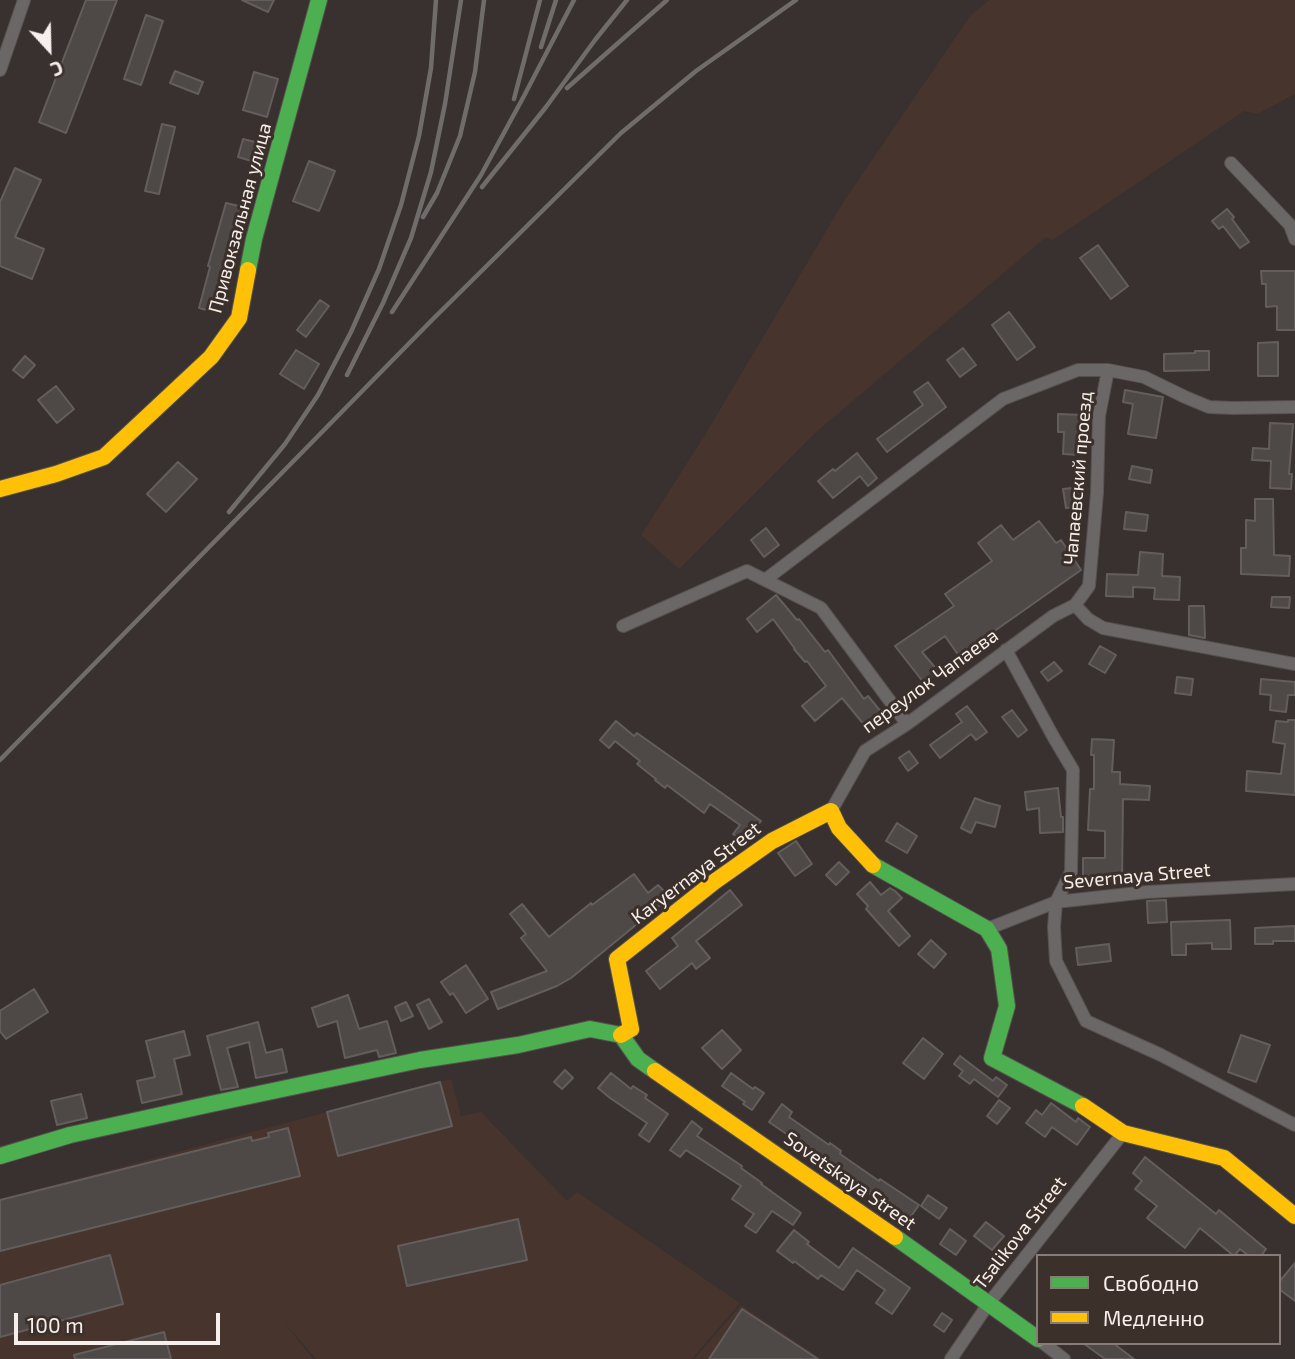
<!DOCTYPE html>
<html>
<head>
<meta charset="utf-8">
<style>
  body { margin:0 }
  #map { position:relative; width:1295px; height:1359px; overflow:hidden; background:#38312f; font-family:"Exo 2",sans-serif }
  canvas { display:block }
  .legend { position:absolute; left:1036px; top:1254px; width:245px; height:91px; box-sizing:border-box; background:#3c302b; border:2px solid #877c78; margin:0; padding:9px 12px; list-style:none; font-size:21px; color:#f7efec }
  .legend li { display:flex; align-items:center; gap:14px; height:35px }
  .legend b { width:35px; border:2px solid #877c78 }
  .north { position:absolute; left:14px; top:14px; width:70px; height:70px; -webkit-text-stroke:5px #3c302b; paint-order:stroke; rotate:158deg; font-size:19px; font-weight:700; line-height:28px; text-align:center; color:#f7efec }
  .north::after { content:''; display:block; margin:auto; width:24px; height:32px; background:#f7efec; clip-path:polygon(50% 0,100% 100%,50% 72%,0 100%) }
  .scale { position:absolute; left:14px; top:1313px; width:206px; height:32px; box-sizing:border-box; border:4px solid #f7efec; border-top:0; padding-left:9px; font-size:21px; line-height:24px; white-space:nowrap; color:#f7efec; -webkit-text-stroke:5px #3c302b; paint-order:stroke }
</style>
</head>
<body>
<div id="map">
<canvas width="1295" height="1359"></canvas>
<ul class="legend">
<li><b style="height:9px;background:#4caf50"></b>Свободно</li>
<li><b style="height:9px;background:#ffc107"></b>Медленно</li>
</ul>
<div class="north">С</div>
<div class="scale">100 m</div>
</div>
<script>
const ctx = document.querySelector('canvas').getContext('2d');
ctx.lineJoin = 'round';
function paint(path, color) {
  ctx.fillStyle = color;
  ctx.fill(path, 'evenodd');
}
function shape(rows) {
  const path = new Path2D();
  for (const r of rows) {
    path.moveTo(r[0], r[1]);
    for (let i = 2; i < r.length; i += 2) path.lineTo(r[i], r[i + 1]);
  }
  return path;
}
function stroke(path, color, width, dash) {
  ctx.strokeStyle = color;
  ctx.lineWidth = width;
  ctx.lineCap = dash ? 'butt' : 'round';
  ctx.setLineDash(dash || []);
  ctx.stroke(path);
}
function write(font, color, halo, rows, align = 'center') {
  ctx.font = font + ' "Exo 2",sans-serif';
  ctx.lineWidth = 6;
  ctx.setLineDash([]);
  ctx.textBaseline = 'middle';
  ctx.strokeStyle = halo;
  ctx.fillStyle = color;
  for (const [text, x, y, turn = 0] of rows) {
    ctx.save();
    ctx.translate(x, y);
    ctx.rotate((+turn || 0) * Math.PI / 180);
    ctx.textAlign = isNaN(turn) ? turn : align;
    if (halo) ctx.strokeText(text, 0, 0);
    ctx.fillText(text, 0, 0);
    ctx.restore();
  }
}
paint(shape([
  [989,0,1295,0,1295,94,1257,114,1244,111,1053,240,1046,237,814,434,679,569,641,535,703,438,844,201,970,16],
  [451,1079,461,1116,481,1112,567,1201,577,1192,740,1303,692,1359,316,1359,284,1322,313,1359,0,1359,0,1199],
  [741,1305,822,1359,694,1359]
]), '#46342d');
const building = shape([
  [86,0,117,0,66,133,39,122,86,0],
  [242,0,274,0,268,12,242,0],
  [146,15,163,21,141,85,124,79,146,15],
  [175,71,203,82,198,94,170,83,175,71],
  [254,72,278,79,267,117,243,110,254,72],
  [162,124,175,127,159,194,145,191,162,124],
  [243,139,263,144,258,163,238,157,243,139],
  [309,161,335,171,319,211,293,201,309,161],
  [15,168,41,180,15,237,44,249,32,279,0,266,0,202,15,168],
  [226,203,243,207,214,312,199,308,210,267,208,266,226,203],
  [1227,209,1234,217,1232,219,1249,242,1240,248,1223,226,1219,229,1212,221,1227,209],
  [1098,245,1128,286,1111,299,1080,258,1098,245],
  [1261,271,1295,271,1295,330,1277,330,1277,306,1266,307,1266,284,1262,284,1261,271],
  [320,300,329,306,306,337,297,330,320,300],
  [1009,312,1035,347,1017,360,992,325,1009,312],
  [1278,342,1278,376,1258,376,1258,343,1278,342],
  [963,348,976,365,960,377,947,360,963,348],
  [296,350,319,364,304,389,280,374,296,350],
  [1195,351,1209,351,1209,370,1164,371,1164,354,1195,353,1195,351],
  [25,356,35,365,23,378,13,370,25,356],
  [928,382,946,407,887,452,877,439,923,405,914,392,928,382],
  [56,386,74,409,57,423,38,400,56,386],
  [1125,390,1163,397,1156,438,1128,434,1133,404,1123,402,1125,390],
  [1058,414,1084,415,1082,455,1063,454,1064,432,1058,432,1058,414],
  [1270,423,1293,424,1289,474,1292,474,1291,489,1270,488,1271,461,1252,460,1253,448,1269,449,1270,423],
  [857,453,877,478,868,486,860,476,833,498,818,481,833,469,835,471,857,453],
  [178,462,197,479,166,512,147,494,178,462],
  [1132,466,1152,470,1150,483,1129,479,1132,466],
  [1081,487,1084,506,1066,508,1063,489,1081,487],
  [1255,499,1273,499,1274,555,1290,556,1289,576,1241,574,1241,548,1246,548,1246,520,1255,521,1255,499],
  [1126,512,1148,515,1146,531,1124,529,1126,512],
  [1039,521,1056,543,1061,540,1081,570,959,656,945,636,922,652,938,671,924,683,895,646,954,606,945,594,992,561,978,543,1001,525,1013,540,1039,521],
  [766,528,779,545,764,557,751,540,766,528],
  [1140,552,1163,554,1162,576,1180,577,1179,600,1154,599,1155,588,1133,587,1133,597,1106,596,1107,574,1138,575,1140,552],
  [776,595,797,620,799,619,825,652,828,650,864,699,868,696,882,713,866,727,842,698,815,721,802,706,826,686,807,661,805,662,794,649,795,649,773,619,757,632,747,619,776,595],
  [1272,597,1290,597,1289,608,1271,607,1272,597],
  [1189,606,1204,606,1205,638,1189,635,1189,606],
  [1100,646,1116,655,1105,673,1089,664,1100,646],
  [1054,662,1062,671,1048,681,1041,672,1054,662],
  [1177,677,1193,679,1191,695,1175,693,1177,677],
  [1261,679,1295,682,1295,695,1288,695,1286,712,1270,710,1271,695,1260,694,1261,679],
  [967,706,987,732,976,740,971,734,940,758,930,745,962,722,956,714,967,706],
  [1012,710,1027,730,1018,737,1002,717,1012,710],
  [1288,720,1295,720,1295,795,1246,791,1247,771,1281,774,1285,744,1273,742,1276,721,1288,722,1288,720],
  [616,721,634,736,637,733,761,821,745,843,733,834,740,825,710,804,704,813,667,785,665,788,655,780,656,779,637,764,640,761,615,741,609,748,600,740,616,721],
  [1092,739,1114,740,1112,772,1120,772,1120,784,1150,786,1149,800,1123,799,1122,881,1083,881,1083,858,1105,858,1105,831,1088,830,1090,789,1094,789,1094,755,1091,755,1092,739],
  [909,751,918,763,908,771,899,758,909,751],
  [1058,788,1061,817,1063,817,1063,832,1040,833,1039,808,1027,810,1025,792,1058,788],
  [975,798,985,802,1000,806,995,827,976,822,971,833,961,828,975,798],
  [897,823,917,836,907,853,886,841,897,823],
  [796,841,812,864,795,876,778,853,796,841],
  [839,862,849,872,836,885,826,875,839,862],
  [634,874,648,893,658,885,670,897,571,978,557,986,498,1009,491,992,547,971,521,938,526,934,510,914,522,904,549,937,591,903,592,905,634,874],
  [870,882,881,895,890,888,895,891,902,898,888,911,910,936,899,946,866,909,868,906,857,894,870,882],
  [730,890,742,905,696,941,710,958,696,969,692,963,660,989,646,971,678,946,672,938,730,890],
  [1166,900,1167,922,1148,923,1147,901,1166,900],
  [1230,920,1231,949,1212,949,1212,943,1186,944,1186,955,1172,955,1171,922,1230,920],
  [1295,926,1295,941,1273,941,1273,944,1255,944,1255,928,1295,926],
  [931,940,946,954,934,968,918,954,931,940],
  [1109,944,1111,961,1078,965,1076,948,1109,944],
  [466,965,488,999,466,1013,453,993,450,995,441,982,466,965],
  [34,989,48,1012,6,1039,0,1031,0,1011,34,989],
  [348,995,359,1029,387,1021,396,1053,379,1057,377,1050,345,1058,337,1021,318,1027,312,1008,348,995],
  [429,999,442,1022,429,1029,417,1005,429,999],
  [406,1002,413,1016,401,1021,395,1007,406,1002],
  [258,1022,266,1053,282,1049,287,1072,256,1078,249,1042,227,1048,238,1087,221,1090,207,1036,258,1022],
  [722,1030,741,1050,722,1069,702,1048,722,1030],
  [184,1031,190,1055,174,1059,182,1094,142,1103,137,1081,155,1077,146,1041,184,1031],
  [1241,1035,1270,1045,1256,1082,1228,1072,1241,1035],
  [923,1038,943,1054,924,1079,903,1063,923,1038],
  [960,1056,993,1081,996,1077,1007,1085,998,1097,974,1079,970,1084,959,1076,963,1071,954,1064,960,1056],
  [565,1070,573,1078,562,1089,554,1082,565,1070],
  [611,1073,631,1089,633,1086,647,1095,645,1098,668,1114,649,1142,639,1135,647,1123,610,1098,598,1088,611,1073],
  [731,1073,753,1089,755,1087,764,1093,752,1110,743,1104,745,1102,722,1086,731,1073],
  [440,1082,452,1126,338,1156,327,1112,440,1082],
  [81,1094,87,1118,57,1125,51,1101,81,1094],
  [999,1100,1010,1108,997,1124,987,1116,999,1100],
  [1051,1103,1076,1122,1078,1118,1090,1127,1077,1145,1052,1127,1045,1137,1026,1123,1036,1110,1042,1115,1051,1103],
  [782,1104,792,1112,789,1117,829,1145,830,1143,841,1151,840,1154,879,1181,880,1179,919,1205,907,1222,870,1194,871,1192,769,1122,782,1104],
  [692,1121,702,1129,697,1136,742,1166,741,1168,762,1183,761,1184,801,1213,793,1225,772,1211,756,1233,745,1226,754,1214,732,1199,741,1186,686,1150,680,1157,670,1150,692,1121],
  [288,1128,300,1176,0,1251,0,1200,251,1137,252,1141,269,1137,268,1133,288,1128],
  [1145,1157,1216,1214,1219,1210,1266,1249,1261,1256,1249,1256,1240,1249,1234,1256,1200,1228,1185,1248,1147,1218,1157,1206,1135,1189,1142,1181,1133,1173,1145,1157],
  [928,1195,947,1208,939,1219,921,1206,928,1195],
  [518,1219,527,1260,407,1286,398,1246,518,1219],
  [986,1222,1004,1236,992,1250,974,1236,986,1222],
  [950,1229,966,1241,956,1255,940,1244,950,1229],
  [794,1230,809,1242,807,1244,839,1268,853,1248,910,1288,892,1314,876,1303,885,1290,857,1270,843,1290,821,1275,818,1279,794,1261,793,1263,777,1251,794,1230],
  [110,1255,123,1304,0,1337,0,1285,110,1255],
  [1295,1263,1295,1301,1279,1289,1279,1282,1295,1263],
  [742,1309,818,1359,709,1359,742,1309],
  [942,1313,952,1320,944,1332,934,1325,942,1313],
  [164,1332,171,1359,75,1359,74,1355,164,1332],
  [1083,1343,1113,1343,1134,1359,1105,1359,1083,1343]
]);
paint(building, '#4e4846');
stroke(building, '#635e5d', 2);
const street = shape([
  [0,70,24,0],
  [1231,163,1290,225,1295,239],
  [1108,370,1099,416,1097,493,1089,586,1075,605,1088,619,1103,628,1295,664],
  [765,580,1003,399,1078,370,1108,370,1144,377,1185,397,1209,407,1233,408,1295,407],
  [623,626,747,571,821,608,907,724],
  [1006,650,1054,738,1073,770,1071,872,1056,902,1054,927,1056,961,1086,1021,1161,1055,1295,1125],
  [831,811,865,751,907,724,1053,616,1075,605],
  [987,929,1056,902,1147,892,1295,884],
  [1043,1343,1064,1359],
  [951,1359,989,1303,1123,1133]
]);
const fast = shape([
  [248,270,254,239,319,0],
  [873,865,987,929,999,949,1007,1006,992,1058,1083,1106],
  [0,1156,70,1135,211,1104,420,1060,518,1045,590,1029,621,1035,638,1059,655,1071],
  [895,1237,1038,1339]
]);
const slow = shape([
  [0,489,56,474,104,457,211,357,239,318,248,270],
  [621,1035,631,1029,617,959,714,882,772,841,831,811,839,828,873,865],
  [655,1071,895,1237],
  [1083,1106,1123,1133,1224,1158,1295,1216]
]);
stroke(street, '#56504e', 14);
stroke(fast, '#56504e', 18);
stroke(slow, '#56504e', 18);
stroke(street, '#6a6766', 12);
stroke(fast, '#4caf50', 16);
stroke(slow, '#ffc107', 16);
stroke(shape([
  [541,47,556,0],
  [567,88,667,0],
  [514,99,540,0],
  [482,187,546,107,595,40,627,0],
  [423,217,437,193,460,136,475,72,484,0],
  [392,312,481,175,524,96,574,0],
  [347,375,383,303,411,238,431,172,445,104,461,0],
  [229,512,285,444,318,395,351,332,379,269,401,205,419,136,431,68,436,0],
  [0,760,432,320,621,133,696,71,796,0]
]), '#706c6b', 4.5);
write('19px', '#f7efec', '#3c302b', [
  ["Привокзальная улица",240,218,-75],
  ["Чапаевский проезд",1078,478,-85],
  ["переулок Чапаева",930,681,-36],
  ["Karyernaya Street",696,873,-37],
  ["Severnaya Street",1137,876,-5],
  ["Sovetskaya Street",850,1181,35],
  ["Tsalikova Street",1020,1233,-52]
]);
</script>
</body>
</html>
